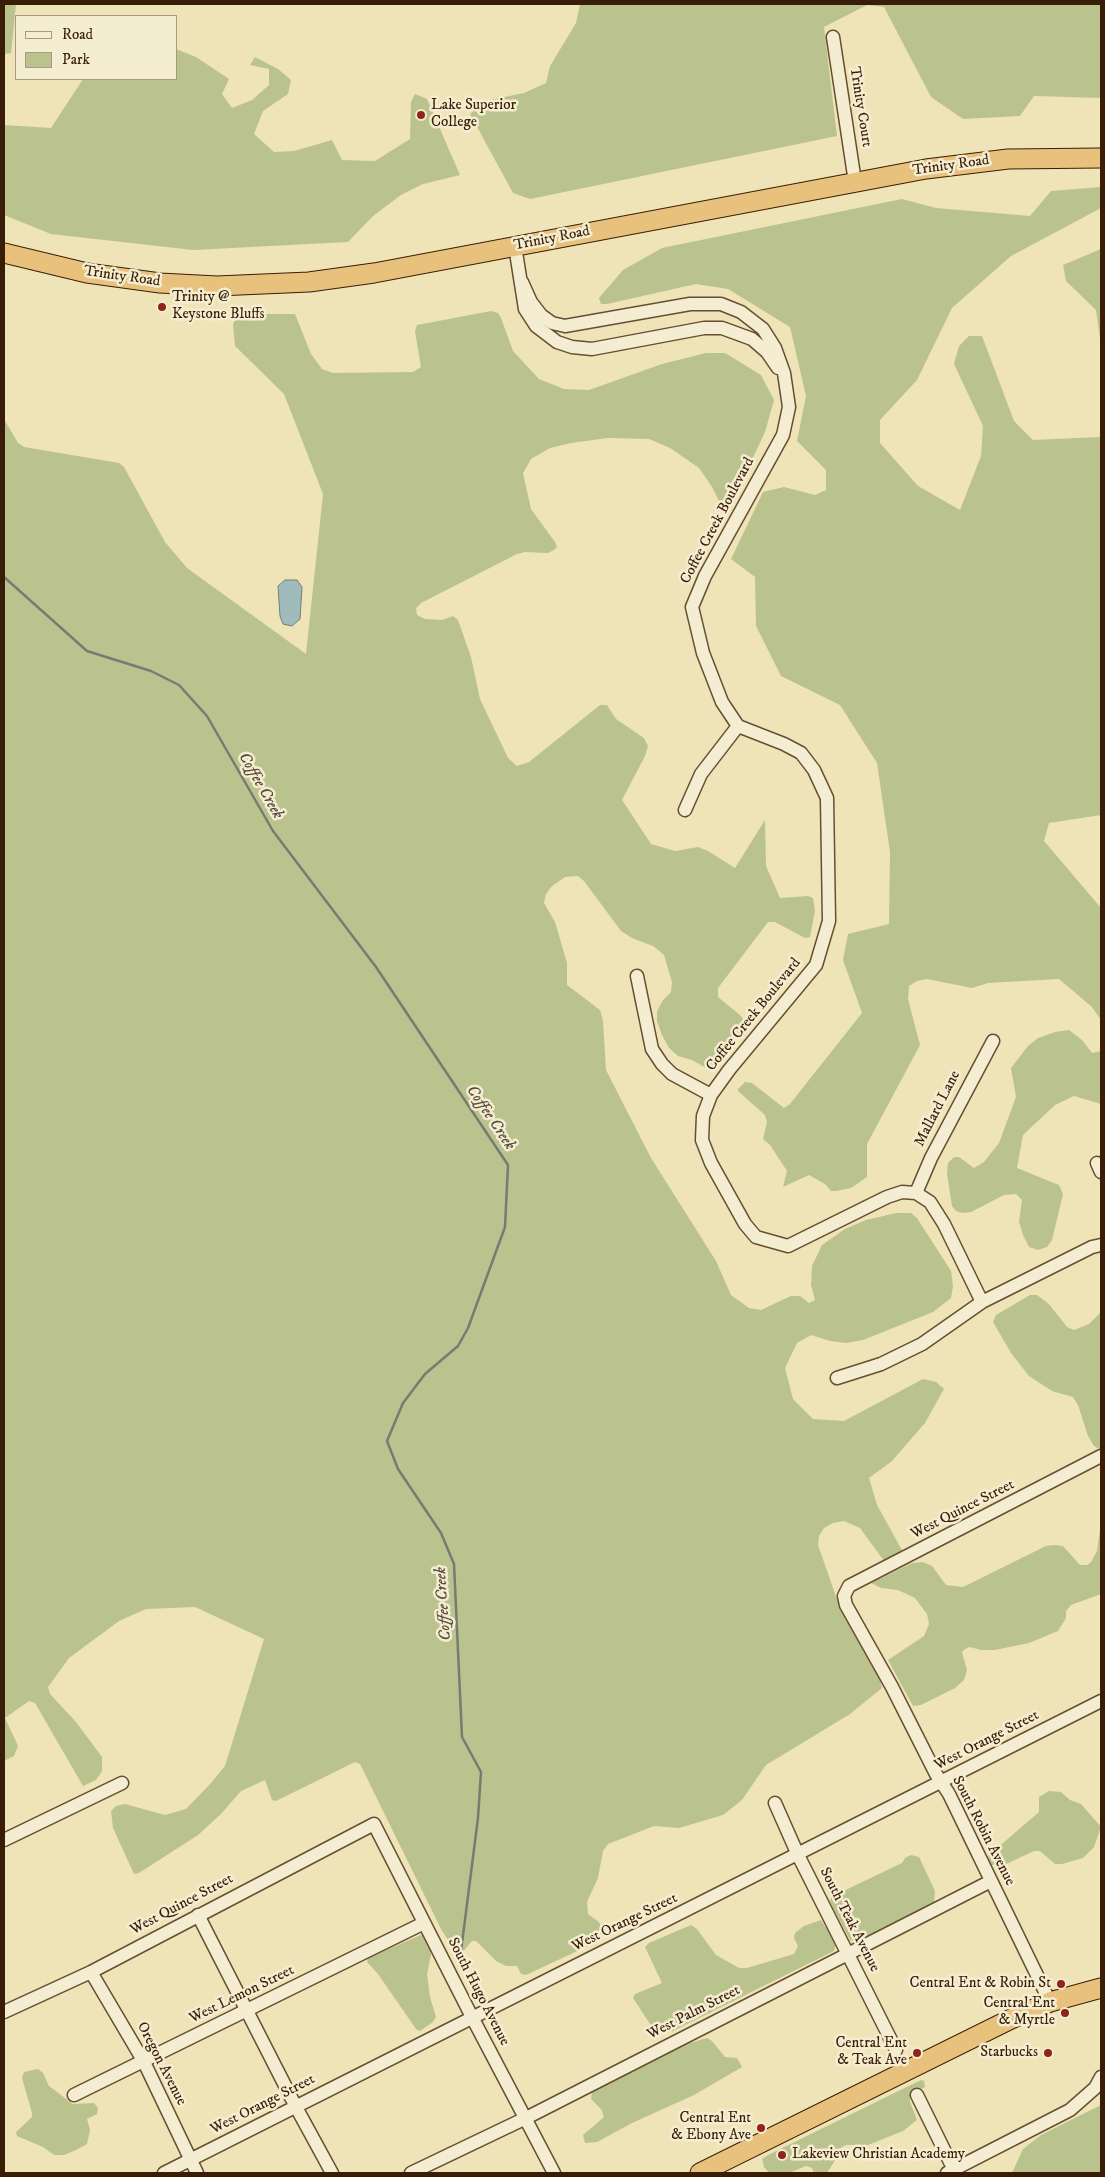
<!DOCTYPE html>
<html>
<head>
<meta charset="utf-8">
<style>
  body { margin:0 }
  #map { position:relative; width:1105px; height:2177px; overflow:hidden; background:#efe3b8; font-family:"IM FELL DW Pica",serif }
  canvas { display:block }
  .frame { position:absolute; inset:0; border:5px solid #3a1d06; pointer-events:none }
  .legend { position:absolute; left:15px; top:15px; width:162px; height:65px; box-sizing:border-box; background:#f5edd1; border:1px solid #aa9a80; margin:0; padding:6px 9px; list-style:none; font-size:15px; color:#3a1d06 }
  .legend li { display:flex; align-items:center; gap:10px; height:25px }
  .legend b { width:25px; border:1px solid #aa9a80 }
</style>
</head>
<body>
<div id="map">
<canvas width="1105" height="2177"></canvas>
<div class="frame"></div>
<ul class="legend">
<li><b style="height:6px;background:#f5edd1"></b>Road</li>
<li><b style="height:14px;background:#bac38e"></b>Park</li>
</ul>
</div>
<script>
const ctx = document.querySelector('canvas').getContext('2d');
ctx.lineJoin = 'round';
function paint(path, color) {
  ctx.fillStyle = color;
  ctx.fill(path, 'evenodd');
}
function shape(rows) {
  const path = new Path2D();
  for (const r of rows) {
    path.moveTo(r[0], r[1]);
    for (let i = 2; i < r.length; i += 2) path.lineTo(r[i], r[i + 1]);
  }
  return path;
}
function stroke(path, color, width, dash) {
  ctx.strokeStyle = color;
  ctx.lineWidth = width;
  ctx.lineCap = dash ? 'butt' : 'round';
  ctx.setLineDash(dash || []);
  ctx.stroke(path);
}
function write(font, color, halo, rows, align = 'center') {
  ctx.font = font + ' "IM FELL DW Pica",serif';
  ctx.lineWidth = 5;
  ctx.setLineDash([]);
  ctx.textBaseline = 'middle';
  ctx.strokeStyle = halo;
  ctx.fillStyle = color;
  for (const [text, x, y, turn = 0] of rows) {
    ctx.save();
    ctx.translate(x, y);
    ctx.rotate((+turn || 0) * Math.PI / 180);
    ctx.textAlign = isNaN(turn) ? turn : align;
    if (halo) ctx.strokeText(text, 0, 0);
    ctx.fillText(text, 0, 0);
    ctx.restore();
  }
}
paint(shape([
  [4,4,16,4,11,53,4,54],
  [580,4,1101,4,1101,98,1034,96,1020,116,963,119,931,97,884,7,867,5,824,27,837,136,530,199,513,193,470,114,485,101,524,93,546,83,550,66,576,23],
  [176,49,196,57,229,79,222,94,232,108,252,100,269,85,269,69,250,65,255,57,278,69,291,80,288,94,263,111,254,134,274,152,294,151,332,140,342,160,375,161,410,139,411,102,415,94,427,99,460,175,423,184,401,195,373,216,348,242,193,250,51,234,4,215,4,125,51,128,83,79,176,79],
  [1101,187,1101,208,1011,256,952,308,917,380,880,420,880,443,918,486,960,510,981,456,983,426,954,364,959,346,969,336,982,336,1014,421,1033,440,1101,437,1101,815,1049,823,1044,841,1101,908,1101,1020,1092,1007,1059,979,988,983,972,988,927,979,917,981,909,986,908,999,920,1045,867,1144,867,1177,851,1188,836,1191,831,1191,825,1184,809,1175,783,1187,787,1171,770,1145,763,1139,767,1122,765,1115,738,1091,738,1089,745,1082,752,1083,784,1108,790,1104,862,1013,843,960,848,934,889,924,890,852,877,763,840,705,781,676,756,626,755,577,731,559,763,492,784,487,815,495,826,490,826,470,797,441,806,396,790,327,728,289,696,284,607,304,601,304,599,298,623,270,662,248,902,199,936,208,1030,216,1051,191],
  [1101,249,1101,345,1096,310,1066,281,1063,265],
  [491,311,498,313,501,318,513,351,539,379,564,389,589,390,662,364,706,353,725,353,761,375,774,400,765,432,735,496,727,506,720,503,712,487,699,468,670,448,649,439,608,438,571,443,550,448,531,459,523,473,531,509,555,542,557,547,554,550,548,553,525,552,517,554,421,603,416,608,417,615,425,619,442,620,453,616,458,620,471,657,480,699,508,758,517,766,529,762,600,705,607,705,616,719,644,738,648,746,645,756,622,800,651,844,675,851,698,847,708,851,735,868,765,820,766,866,780,898,808,896,813,898,815,911,810,937,805,938,775,922,768,922,718,988,718,997,741,1016,746,1024,714,1068,706,1068,692,1060,678,1056,669,1048,662,1035,657,1021,657,1011,663,1000,671,992,672,982,664,955,653,946,632,938,621,931,584,881,578,876,565,877,552,886,546,894,544,903,555,922,567,963,567,985,600,1010,603,1021,606,1070,651,1158,716,1261,731,1295,749,1308,761,1310,791,1296,800,1296,809,1303,815,1300,811,1285,812,1266,822,1245,845,1229,866,1220,896,1213,911,1213,917,1218,951,1271,953,1287,951,1298,933,1312,863,1340,846,1343,830,1341,811,1335,797,1343,785,1368,793,1399,813,1419,844,1421,923,1379,936,1382,944,1389,925,1423,892,1461,869,1478,877,1505,903,1552,888,1562,884,1561,860,1528,844,1521,833,1523,824,1528,819,1536,818,1545,841,1611,880,1680,882,1688,850,1714,766,1765,742,1800,723,1815,679,1828,654,1826,608,1844,603,1851,598,1878,587,1902,588,1914,599,1922,603,1932,598,1939,588,1946,526,1975,521,1974,517,1966,506,1966,496,1961,476,1941,472,1941,461,1954,453,1948,441,1929,360,1764,355,1762,276,1801,272,1800,265,1780,241,1791,221,1814,198,1835,139,1873,134,1874,113,1828,111,1811,116,1806,125,1804,165,1815,186,1809,211,1783,225,1766,264,1639,195,1607,146,1609,119,1621,69,1658,48,1687,50,1694,76,1722,102,1757,102,1771,96,1780,83,1786,35,1703,29,1701,5,1718,18,1746,14,1756,4,1761,4,419,18,443,24,447,119,463,124,467,165,542,187,568,306,654,323,494,284,394,235,346,233,324,236,318,240,314,295,314,311,354,322,369,333,373,413,372,421,367,415,331,417,325],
  [1069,1030,1082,1040,1092,1053,1101,1051,1101,1104,1074,1096,1055,1105,1023,1135,1017,1168,1059,1185,1063,1194,1052,1240,1047,1247,1038,1250,1029,1247,1023,1235,1019,1222,1022,1200,1016,1194,1004,1195,971,1212,962,1213,956,1211,952,1206,947,1174,948,1163,954,1157,959,1157,974,1168,984,1162,999,1143,1016,1097,1011,1068,1028,1046,1038,1038,1055,1032],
  [1030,1295,1037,1295,1049,1304,1067,1327,1074,1330,1089,1324,1101,1312,1101,1450,1094,1446,1088,1436,1078,1405,1073,1397,1052,1391,1029,1376,1011,1353,993,1322,996,1315],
  [1101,1523,1101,1594,1071,1605,1066,1611,1066,1618,1058,1631,1029,1643,995,1650,981,1650,970,1647,965,1649,962,1652,967,1670,964,1680,955,1688,921,1705,913,1706,888,1660,924,1636,929,1624,927,1614,915,1598,898,1590,881,1588,871,1583,912,1563,923,1562,932,1566,946,1585,963,1587,1046,1546,1055,1545,1063,1546,1080,1565,1087,1565,1091,1562,1097,1551],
  [1049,1791,1061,1792,1070,1800,1081,1804,1101,1827,1094,1847,1083,1858,1062,1864,1055,1864,1040,1851,1034,1851,1004,1865,991,1865,988,1856,1039,1812,1039,1797],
  [911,1855,919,1857,935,1891,934,1902,857,1942,850,1940,833,1908,830,1901,831,1897,902,1863,905,1858],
  [821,1920,836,1943,834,1951,673,2031,665,2033,652,2027,633,1998,635,1994,662,1983,645,1947,649,1943,691,1925,697,1929,716,1955,739,1968,747,1968,794,1954,798,1946,794,1938,795,1933,804,1926],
  [423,1934,427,1938,430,1948,431,1955,427,1974,430,1997,436,2017,433,2022,420,2031,416,2029,378,1974,367,1962,368,1958],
  [707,2038,712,2041,725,2057,737,2058,742,2067,694,2095,632,2123,597,2142,585,2143,583,2135,604,2117,601,2109,591,2099,592,2092,600,2085,683,2045],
  [38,2069,43,2073,49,2086,73,2104,94,2103,98,2108,97,2114,87,2119,90,2130,87,2144,76,2150,64,2155,54,2155,43,2147,17,2136,16,2132,32,2117,32,2113,22,2078,24,2072],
  [921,2080,924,2081,925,2087,910,2095,910,2102,917,2120,903,2131,868,2145,846,2145,838,2149,837,2157,827,2173,814,2173,812,2168,806,2166,789,2173,769,2173,764,2167,762,2159,768,2155],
  [1101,2105,1101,2173,1012,2173,1023,2149,1041,2135]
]), '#bac38e');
const water = shape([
  [285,580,297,580,302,587,300,619,292,626,283,624,280,616,278,586,285,580]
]);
paint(water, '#a0bbbb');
stroke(water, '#777c73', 1);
stroke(shape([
  [4,577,87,651,151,671,179,685,207,716,273,831,376,967,508,1165,505,1227,468,1328,458,1346,425,1374,403,1403,387,1441,398,1469,441,1533,454,1564,462,1737,481,1772,478,1818,461,1951]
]), '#777c73', 2.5);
const minor = shape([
  [833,37,855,182],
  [515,246,525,309,536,326,557,342,572,347,592,349,704,328,722,328,752,339,767,352,778,368],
  [522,282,531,302,541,315,552,323,565,326,690,304,721,304,741,312,763,329,775,348,784,373,789,407,783,435,705,576,692,607,703,653,722,702,738,726,784,744,801,753,814,770,827,798,829,921,816,965,729,1070,711,1095,703,1116,702,1140,711,1163,745,1224,756,1237,788,1246,887,1197,902,1192,916,1193,930,1202,944,1224,982,1302,1092,1247,1101,1245],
  [685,810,701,774,738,726],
  [637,976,652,1049,662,1064,672,1074,711,1095],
  [1097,1163,1101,1172],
  [916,1193,931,1158,993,1041],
  [837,1378,881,1364,922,1344,982,1302],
  [775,1803,798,1855,896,2050],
  [4,1840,122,1783],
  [198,1915,296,2107,332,2173],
  [91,1972,144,2062,197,2173],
  [1050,2002,949,1794,936,1774,892,1687,846,1605,844,1596,849,1586,1101,1456],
  [4,2012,91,1972,374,1824,472,2017,554,2173],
  [74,2095,424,1923],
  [917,2095,954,2170],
  [164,2173,1101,1701],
  [411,2173,526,2118,991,1881],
  [947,2173,1070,2110,1095,2088,1101,2077]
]);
const highway = shape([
  [4,253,87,273,160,283,217,286,309,282,374,273,926,169,1008,159,1101,158],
  [700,2173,1011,2019,1050,2002,1101,1988]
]);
stroke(minor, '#674e32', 15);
stroke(highway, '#3a1d06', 21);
stroke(minor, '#f5edd1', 12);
stroke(highway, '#e8c27c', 19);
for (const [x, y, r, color] of [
  [421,115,5,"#8f2418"],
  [162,307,5,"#8f2418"],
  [1061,1984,5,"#8f2418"],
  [1065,2013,5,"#8f2418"],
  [917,2053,5,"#8f2418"],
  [1048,2053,5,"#8f2418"],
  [761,2128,5,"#8f2418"],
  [782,2155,5,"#8f2418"]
]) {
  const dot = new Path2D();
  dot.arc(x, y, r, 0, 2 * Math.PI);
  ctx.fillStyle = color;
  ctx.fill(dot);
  stroke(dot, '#f5edd1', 2);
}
write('15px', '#3a1d06', '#f5edd1', [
  ["Lake Superior",431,106,"left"],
  ["College",431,123,"left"],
  ["Trinity @",172,298,"left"],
  ["Keystone Bluffs",172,315,"left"],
  ["Central Ent & Robin St",1051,1984],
  ["Central Ent",1055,2004],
  ["& Myrtle",1055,2021],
  ["Central Ent",907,2044],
  ["& Teak Ave",907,2061],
  ["Starbucks",1038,2053],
  ["Central Ent",751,2119],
  ["& Ebony Ave",751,2136],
  ["Lakeview Christian Academy",792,2155,"left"]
], 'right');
write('15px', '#3a1d06', '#f5edd1', [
  ["Trinity Court",860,107,81],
  ["Trinity Road",951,166,-8],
  ["Trinity Road",552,239,-11],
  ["Trinity Road",122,277,8],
  ["Coffee Creek Boulevard",718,521,-62],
  ["Coffee Creek Boulevard",754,1015,-51],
  ["Mallard Lane",938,1109,-63],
  ["West Quince Street",963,1510,-27],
  ["West Orange Street",987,1741,-27],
  ["South Robin Avenue",983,1831,63],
  ["West Quince Street",182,1905,-28],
  ["South Teak Avenue",849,1920,63],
  ["West Orange Street",625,1923,-26],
  ["South Hugo Avenue",478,1992,63],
  ["West Lemon Street",242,1995,-26],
  ["West Palm Street",694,2013,-27],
  ["Oregon Avenue",161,2064,63],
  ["West Orange Street",263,2105,-27]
]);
write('italic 16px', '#594c3c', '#f5edd1', [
  ["Coffee Creek",260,786,60],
  ["Coffee Creek",490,1118,56],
  ["Coffee Creek",444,1604,-94]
]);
</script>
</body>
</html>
